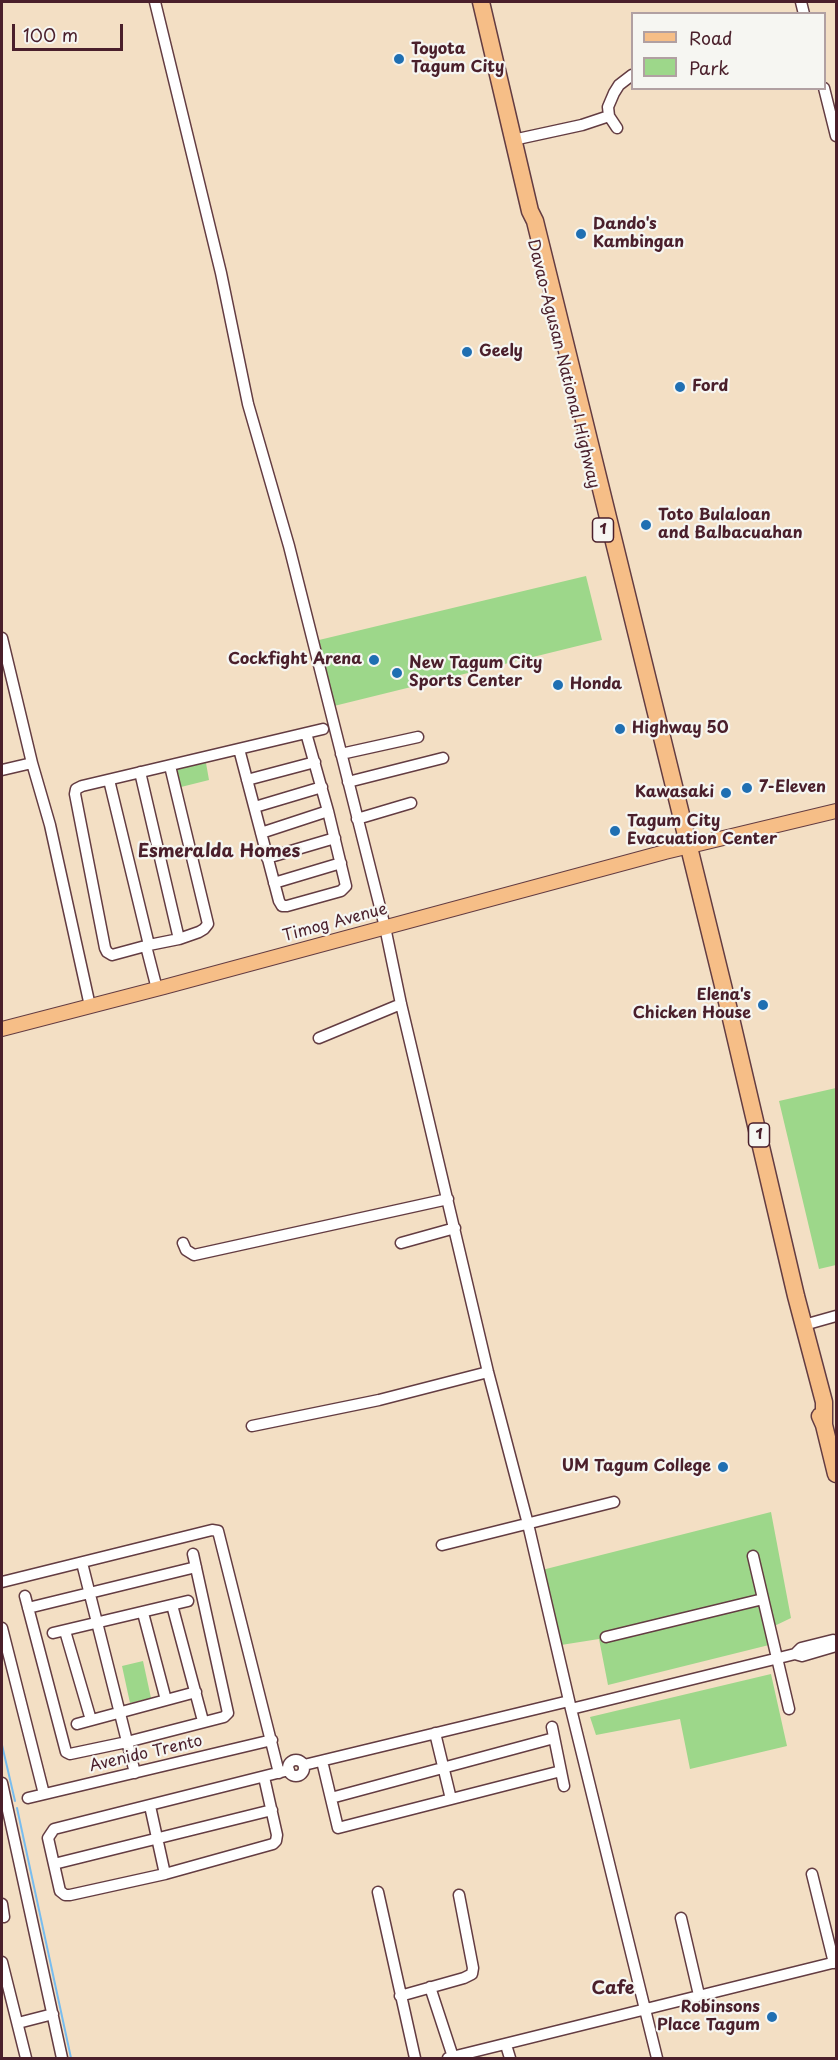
<!DOCTYPE html>
<html>
<head>
<meta charset="utf-8">
<style>
  body { margin:0 }
  #map { position:relative; width:838px; height:2060px; overflow:hidden; background:#f3dfc4; font-family:"Playpen Sans",sans-serif }
  canvas { display:block }
  .frame { position:absolute; inset:0; border:3px solid #4a1f2b; pointer-events:none }
  .legend { position:absolute; left:631px; top:12px; width:195px; height:78px; box-sizing:border-box; background:#f6f6f2; border:2px solid #b1a0a2; margin:0; padding:8px 10px; list-style:none; font-size:18px; color:#4a1f2b }
  .legend li { display:flex; align-items:center; gap:12px; height:30px }
  .legend b { width:30px; border:2px solid #b1a0a2 }
  .scale { position:absolute; left:12px; top:24px; width:111px; height:27px; box-sizing:border-box; border:3px solid #4a1f2b; border-top:0; padding-left:8px; font-size:18px; line-height:21px; white-space:nowrap; color:#4a1f2b; -webkit-text-stroke:4px #f6f6f2; paint-order:stroke }
</style>
</head>
<body>
<div id="map">
<canvas width="838" height="2060"></canvas>
<div class="frame"></div>
<ul class="legend">
<li><b style="height:8px;background:#f6be87"></b>Road</li>
<li><b style="height:16px;background:#9dd78a"></b>Park</li>
</ul>
<div class="scale">100 m</div>
</div>
<script>
const ctx = document.querySelector('canvas').getContext('2d');
ctx.lineJoin = 'round';
function paint(path, color) {
  ctx.fillStyle = color;
  ctx.fill(path, 'evenodd');
}
function shape(rows) {
  const path = new Path2D();
  for (const r of rows) {
    if (r.length === 3) {
      path.moveTo(r[0] + r[2], r[1]);
      path.arc(r[0], r[1], r[2], 0, 2 * Math.PI);
      continue;
    }
    path.moveTo(r[0], r[1]);
    for (let i = 2; i < r.length; i += 2) path.lineTo(r[i], r[i + 1]);
  }
  return path;
}
function stroke(path, color, width, dash) {
  ctx.strokeStyle = color;
  ctx.lineWidth = width;
  ctx.lineCap = dash ? 'butt' : 'round';
  ctx.setLineDash(dash || []);
  ctx.stroke(path);
}
function write(font, color, halo, rows, align = 'center') {
  ctx.font = font + ' "Playpen Sans",sans-serif';
  ctx.lineWidth = 4.5;
  ctx.setLineDash([]);
  ctx.textBaseline = 'middle';
  ctx.strokeStyle = halo;
  ctx.fillStyle = color;
  for (const [text, x, y, turn = 0] of rows) {
    ctx.save();
    ctx.translate(x, y);
    ctx.rotate((+turn || 0) * Math.PI / 180);
    ctx.textAlign = isNaN(turn) ? turn : align;
    if (halo) ctx.strokeText(text, 0, 0);
    ctx.fillText(text, 0, 0);
    ctx.restore();
  }
}
paint(shape([
  [586,576,602,640,334,706,319,640],
  [206,763,209,780,181,787,177,769],
  [836,1088,836,1265,819,1269,779,1101],
  [771,1512,791,1618,766,1630,769,1645,608,1685,599,1639,561,1645,542,1570],
  [143,1661,151,1698,130,1703,122,1666],
  [771,1674,787,1746,690,1769,680,1719,596,1735,590,1717]
]), '#9dd78a');
stroke(shape([
  [2,1745,15,1801],
  [17,1808,71,2058]
]), '#78bdef', 2);
const minor = shape([
  [155,2,221,273,248,404,289,546,385,927,401,1004,488,1372,528,1524,571,1709,657,2058],
  [801,2,804,14],
  [824,88,836,136],
  [609,116,608,107,614,93,619,85,632,75],
  [513,140,582,125,609,116,617,128],
  [2,638,32,763,2,770],
  [239,749,279,901,282,906,287,906,341,891,346,886,328,811,306,733],
  [341,754,418,737],
  [32,763,50,825,90,1006],
  [140,772,179,939],
  [109,780,149,945,112,955,107,952,105,948,75,794,76,789,82,786,323,729],
  [247,780,315,762],
  [348,782,443,758],
  [255,807,322,787],
  [357,819,411,803],
  [261,833,328,811],
  [267,858,335,838],
  [274,883,341,863],
  [149,945,179,939,199,932,204,929,208,924,170,766],
  [146,946,157,989],
  [319,1038,401,1004],
  [183,1243,186,1250,194,1255,448,1199],
  [401,1243,455,1228],
  [804,1325,836,1316],
  [252,1426,379,1400,488,1372],
  [442,1545,614,1502],
  [753,1556,789,1709],
  [82,1563,135,1773],
  [2,1582,212,1530,218,1531,279,1773],
  [25,1596,66,1752,70,1754,127,1742,224,1717,228,1713,193,1554],
  [172,1605,203,1721],
  [28,1608,196,1567],
  [143,1613,166,1700],
  [2,1628,44,1794],
  [65,1631,91,1720],
  [53,1633,188,1601],
  [606,1637,763,1599],
  [795,1654,801,1648,833,1640,836,1641],
  [571,1709,795,1654,802,1656,836,1646],
  [77,1724,196,1692],
  [552,1727,564,1786],
  [435,1733,451,1799],
  [296,1768,8],
  [322,1761,338,1828,561,1771],
  [304,1765,569,1701],
  [264,1777,277,1835,276,1841,273,1844,165,1874,70,1895,65,1895,60,1891,48,1838,54,1829,289,1770],
  [2,1783,62,2058],
  [28,1798,272,1740],
  [331,1798,554,1738],
  [150,1806,165,1874],
  [54,1864,272,1810],
  [812,1874,834,1963],
  [378,1892,415,2058],
  [2,1904,4,1917,2,1917],
  [681,1918,699,1995],
  [2,1962,26,2058],
  [430,1987,453,2057],
  [400,1996,464,1978,472,1974,473,1968,459,1895],
  [18,2023,53,2014],
  [506,2045,510,2058],
  [448,2058,836,1962]
]);
const major = shape([
  [2,1029,164,987,665,852,836,811]
]);
const highway = shape([
  [481,2,530,211,535,221,558,314,729,1010,796,1296,824,1402,824,1425],
  [820,1416,824,1425,836,1474]
]);
stroke(minor, '#633c42', 13);
stroke(major, '#633c42', 16);
stroke(highway, '#633c42', 19);
stroke(minor, '#fff', 10);
stroke(major, '#f6be87', 14);
stroke(highway, '#f6be87', 16);
for (const [x, y, r, color] of [
  [399,59,6,"#1f6fb2"],
  [581,234,6,"#1f6fb2"],
  [467,352,6,"#1f6fb2"],
  [680,387,6,"#1f6fb2"],
  [646,525,6,"#1f6fb2"],
  [374,660,6,"#1f6fb2"],
  [397,673,6,"#1f6fb2"],
  [558,685,6,"#1f6fb2"],
  [620,729,6,"#1f6fb2"],
  [747,788,6,"#1f6fb2"],
  [726,793,6,"#1f6fb2"],
  [615,831,6,"#1f6fb2"],
  [763,1005,6,"#1f6fb2"],
  [723,1467,6,"#1f6fb2"],
  [772,2017,6,"#1f6fb2"]
]) {
  const dot = new Path2D();
  dot.arc(x, y, r, 0, 2 * Math.PI);
  ctx.fillStyle = color;
  ctx.fill(dot);
  stroke(dot, '#f6f6f2', 2);
}
for (const [x, y, w] of [
  [603,530,21],
  [759,1135,21]
]) {
  const box = new Path2D();
  box.roundRect(x - w / 2, y - 12, w, 24, 4.5);
  ctx.fillStyle = '#f6f6f2';
  ctx.fill(box);
  stroke(box, '#4a1f2b', 1.5);
}
write('bold 15px', '#4a1f2b', null, [
  ["1",603,530],
  ["1",759,1135]
]);
write('bold 16px', '#4a1f2b', '#f6f6f2', [
  ["Toyota",411,50],
  ["Tagum City",411,68],
  ["Dando's",593,225],
  ["Kambingan",593,243],
  ["Geely",479,352],
  ["Ford",692,387],
  ["Toto Bulaloan",658,516],
  ["and Balbacuahan",658,534],
  ["Cockfight Arena",362,660,"right"],
  ["New Tagum City",409,664],
  ["Sports Center",409,682],
  ["Honda",570,685],
  ["Highway 50",632,729],
  ["7-Eleven",759,788],
  ["Kawasaki",714,793,"right"],
  ["Tagum City",627,822],
  ["Evacuation Center",627,840],
  ["Elena's",751,996,"right"],
  ["Chicken House",751,1014,"right"],
  ["UM Tagum College",711,1467,"right"],
  ["Robinsons",760,2008,"right"],
  ["Place Tagum",760,2026,"right"]
], 'left');
write('16px', '#4a1f2b', '#f6f6f2', [
  ["Davao-Agusan National Highway",563,364,76],
  ["Timog Avenue",335,923,-15],
  ["Avenido Trento",146,1754,-13]
]);
write('bold 18px', '#4a1f2b', '#f6f6f2', [
  ["Esmeralda Homes",219,852],
  ["Cafe",613,1989]
]);
</script>
</body>
</html>
